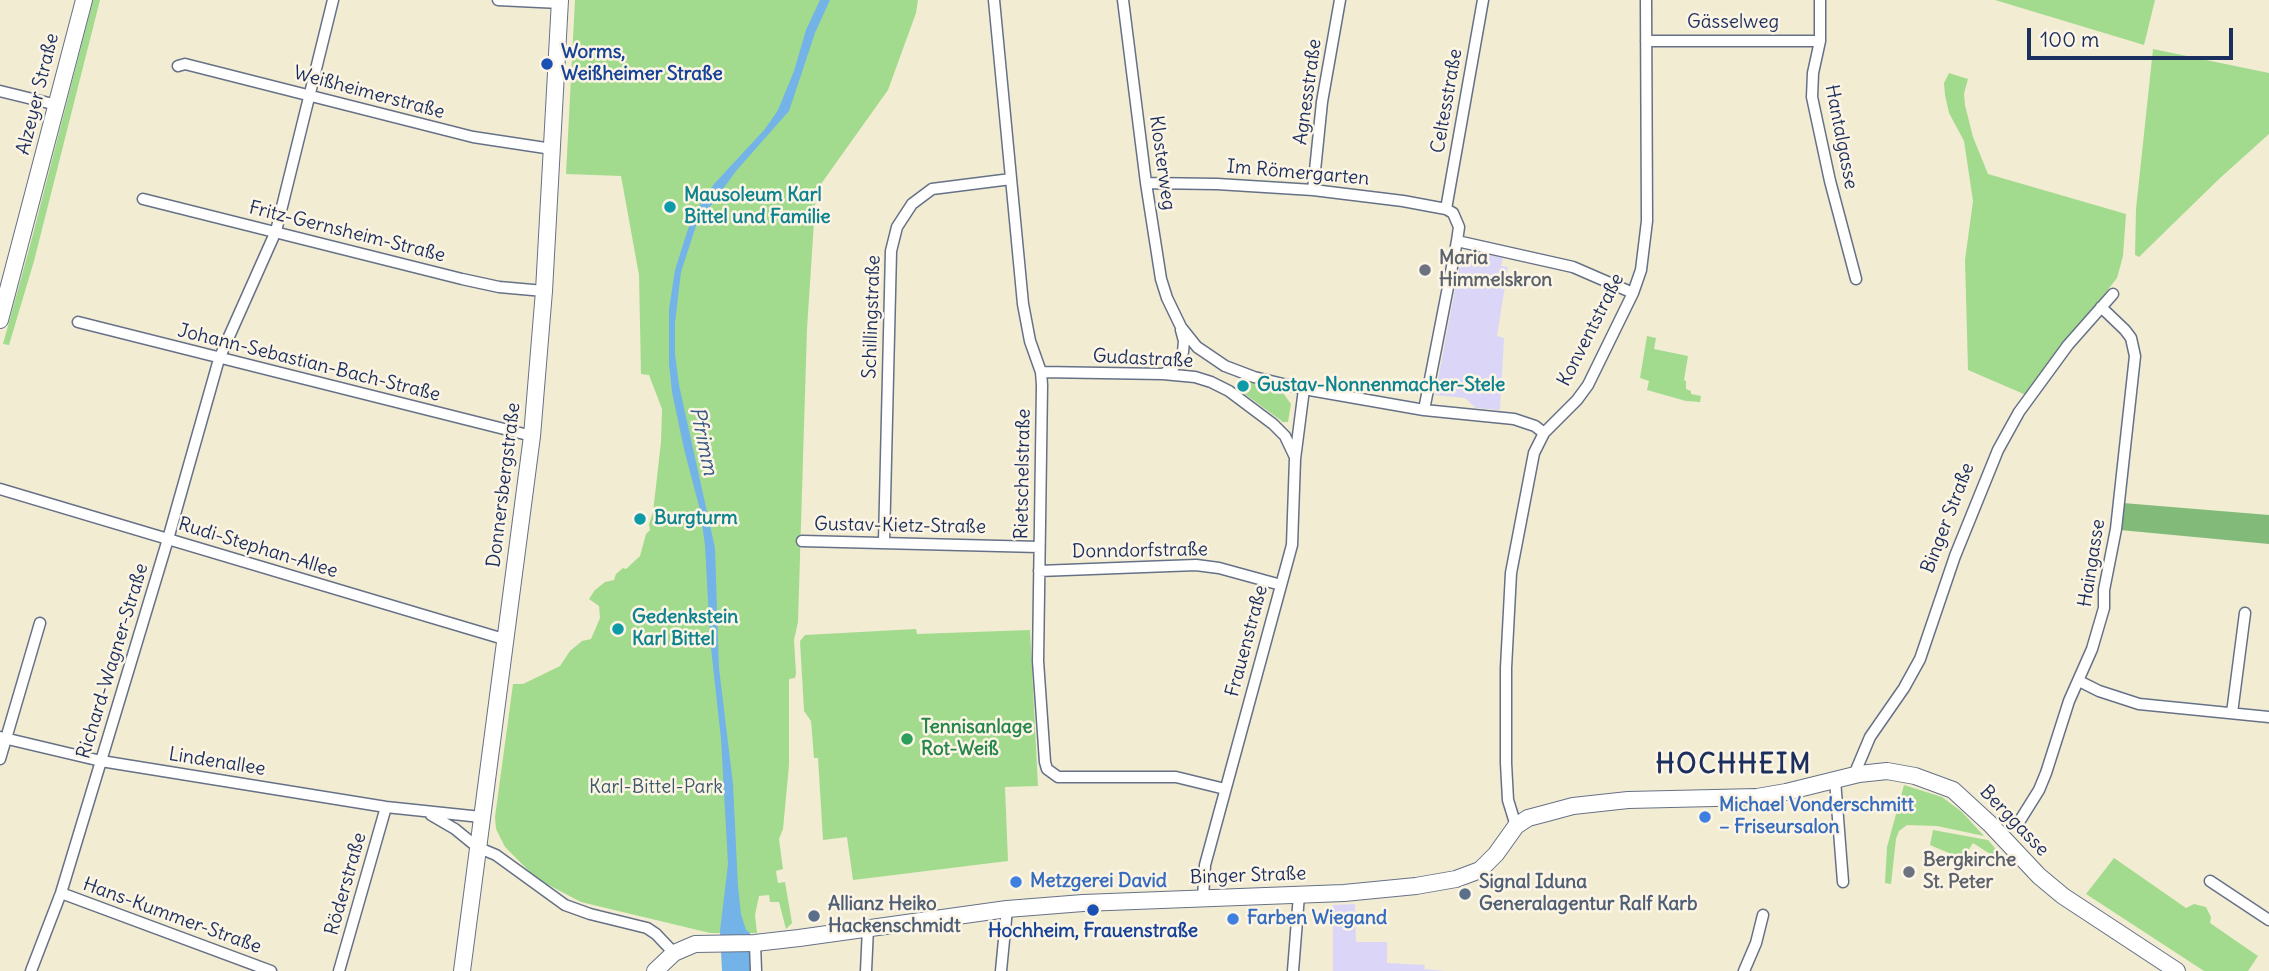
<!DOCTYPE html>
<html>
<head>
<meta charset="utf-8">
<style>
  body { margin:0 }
  #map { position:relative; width:2269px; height:971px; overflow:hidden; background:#f2ecd3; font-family:Delius,sans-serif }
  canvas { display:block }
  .scale { position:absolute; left:2027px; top:28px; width:206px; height:32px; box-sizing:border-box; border:4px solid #1b2f5e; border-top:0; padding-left:9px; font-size:21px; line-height:24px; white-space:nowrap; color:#1b2f5e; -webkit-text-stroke:5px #fcf5e5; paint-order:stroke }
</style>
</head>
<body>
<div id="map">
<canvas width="2269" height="971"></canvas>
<div class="scale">100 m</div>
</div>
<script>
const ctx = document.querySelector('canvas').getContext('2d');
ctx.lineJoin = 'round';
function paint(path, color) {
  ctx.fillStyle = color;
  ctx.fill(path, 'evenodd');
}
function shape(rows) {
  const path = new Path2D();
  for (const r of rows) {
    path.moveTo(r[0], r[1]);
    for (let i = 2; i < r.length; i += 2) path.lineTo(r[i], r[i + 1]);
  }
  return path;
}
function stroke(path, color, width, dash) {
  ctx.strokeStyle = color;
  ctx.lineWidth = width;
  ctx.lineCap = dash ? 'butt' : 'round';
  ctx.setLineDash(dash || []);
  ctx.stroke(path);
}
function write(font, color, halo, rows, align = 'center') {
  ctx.font = font + ' Delius,sans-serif';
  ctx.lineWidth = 5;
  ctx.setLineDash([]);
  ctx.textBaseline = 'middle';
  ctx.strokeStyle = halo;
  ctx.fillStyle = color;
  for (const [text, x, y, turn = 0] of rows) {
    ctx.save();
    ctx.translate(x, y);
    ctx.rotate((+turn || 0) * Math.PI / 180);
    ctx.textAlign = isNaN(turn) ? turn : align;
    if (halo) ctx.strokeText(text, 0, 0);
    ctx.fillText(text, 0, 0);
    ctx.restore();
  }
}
paint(shape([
  [1490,255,1503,258,1501,266,1508,267,1497,336,1504,338,1500,410,1476,408,1465,398,1435,395,1459,268],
  [1355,904,1356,942,1387,942,1387,963,1425,965,1424,969,1445,971,1333,971,1333,905]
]), '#dbd6f7');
paint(shape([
  [93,0,100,0,34,261,9,345,3,344,31,242],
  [575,0,918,0,916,13,888,90,816,191,807,329,798,622,794,640,796,673,795,678,789,679,789,765,783,829,779,839,783,869,776,871,778,883,785,882,792,923,786,929,779,902,770,902,769,895,759,896,755,915,757,933,710,933,581,902,539,880,530,872,505,847,496,829,495,817,513,684,523,684,560,666,570,651,582,641,591,639,600,618,599,606,589,599,595,590,605,582,614,580,616,574,623,568,626,569,640,556,646,534,650,530,649,524,653,512,661,442,662,409,649,375,641,374,639,275,621,176,566,174],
  [1995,0,2155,0,2144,45],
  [2153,49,2269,73,2269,134,2219,179,2139,257,2135,255,2136,209],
  [1949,73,1968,79,1964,94,1965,105,1973,137,1988,174,2126,214,2123,256,2117,278,2026,395,1968,370,1965,260,1973,201,1964,141,1949,113,1945,95,1944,83],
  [1647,336,1656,338,1654,349,1688,356,1684,380,1686,381,1686,389,1691,391,1691,394,1701,396,1700,402,1686,401,1647,390,1649,381,1640,378],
  [1243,380,1283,393,1291,404,1288,422,1283,422,1238,389],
  [916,629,917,634,1030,630,1038,786,1005,787,1008,861,853,880,847,837,823,840,818,758,814,758,811,721,804,711,800,641,805,635],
  [1904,785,1942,797,1962,812,1984,836,1937,826,1907,825,1899,831,1896,839,1891,884,1885,883,1887,847],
  [1933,830,1988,840,2012,868,1973,843,1963,859,1930,845],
  [2114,858,2186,908,2194,904,2206,907,2211,917,2210,923,2258,956,2248,971,2204,971,2086,894]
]), '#a3db8e');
paint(shape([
  [2123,503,2269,515,2269,544,2120,530]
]), '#82bb79');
paint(shape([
  [820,0,830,0,815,33,789,111,736,171,696,226,681,272,675,323,675,354,679,385,715,548,719,668,733,784,738,887,741,914,746,930,750,933,750,971,722,971,720,931,728,864,721,739,710,639,705,545,700,510,684,449,672,392,669,364,669,309,675,270,688,229,703,199,715,183,765,129,778,110,794,71,806,30]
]), '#73b3e7');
const street = shape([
  [498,0,560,3],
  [994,0,1023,304,1030,341,1041,372,1042,385,1038,661,1045,762,1047,769,1058,777,1176,777,1225,789],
  [1123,0,1146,183,1161,279,1167,298,1181,327,1197,347,1225,366,1254,377,1304,389,1424,410,1514,419,1535,426,1544,433],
  [1820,0,1820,41,1813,73,1812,97,1830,181,1856,279],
  [1646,41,1820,41],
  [178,66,185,64,473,137,552,149],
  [0,91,57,105],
  [1146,183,1217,184,1313,190,1403,201,1446,209,1453,213,1459,227,1457,241,1424,410],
  [1313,190,1322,102,1340,0],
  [143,199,462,279,499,287,544,291],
  [1446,209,1483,0],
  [1457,241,1573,267,1633,293],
  [78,322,532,436],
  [1041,372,1163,374,1195,377,1211,382,1229,391,1273,424,1285,436,1294,455],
  [1163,374,1173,368,1183,352,1184,341,1181,330],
  [0,489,507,640],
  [802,541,1039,547],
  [884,542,891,251,897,227,912,204,932,189,1011,179],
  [1039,571,1196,565,1219,568,1281,585],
  [2079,681,2099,691,2139,704,2269,717],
  [2232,713,2245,613],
  [0,737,101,761,386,807,481,817],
  [0,759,40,623],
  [1854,775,1870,737,1904,688,1920,659,1955,556,1998,450,2019,412,2068,345,2113,294],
  [1835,780,1843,882],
  [431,815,455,829,477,847,496,855,565,905,590,914,647,928,656,934,674,953],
  [2019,822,2039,790,2046,773,2069,701,2092,649,2104,608,2104,590,2116,529,2135,356,2131,338,2125,330,2101,307],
  [1516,826,1508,800,1506,763,1506,668,1511,573,1534,453,1544,433,1577,400,1588,385,1633,293,1641,270,1647,221,1646,0],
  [2210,881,2269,920],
  [61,893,271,971],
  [1203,898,1205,865,1292,545,1295,459,1304,389],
  [755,943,756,971],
  [31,971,61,893,101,761,168,539,219,359,276,231,333,0],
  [339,971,386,807],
  [866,971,868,928],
  [1001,971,1007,909],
  [1293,971,1299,895],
  [1744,971,1756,943,1763,915]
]);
const secondary = shape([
  [0,320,84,0],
  [462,971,532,436,544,291,560,0],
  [655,971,674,953,695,944,755,943,799,938,1007,909,1083,903,1344,893,1416,886,1456,879,1480,870,1496,854,1516,826,1528,818,1547,813,1573,806,1628,800,1757,797,1786,792,1859,774,1887,771,1915,776,1953,790,1990,824,2039,876,2063,896,2177,971]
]);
stroke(street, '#667187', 13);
stroke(secondary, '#667187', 18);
stroke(street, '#fff', 10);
stroke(secondary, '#fff', 16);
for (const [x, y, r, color] of [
  [547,64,7,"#1a4fb4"],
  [670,207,7,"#0f9aa8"],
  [1425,270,7,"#6b7280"],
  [1243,386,7,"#0f9aa8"],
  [640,519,7,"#0f9aa8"],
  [618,629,7,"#0f9aa8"],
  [907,739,7,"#2e9e5b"],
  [1705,817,7,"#3f7fe0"],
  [1909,872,7,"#6b7280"],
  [1016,882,7,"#3f7fe0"],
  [1465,894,7,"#5c6f8a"],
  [1093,910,7,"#1a4fb4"],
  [814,916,7,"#5c6f8a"],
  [1233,919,7,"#3f7fe0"]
]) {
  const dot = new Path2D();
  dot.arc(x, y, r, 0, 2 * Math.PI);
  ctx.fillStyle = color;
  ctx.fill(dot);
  stroke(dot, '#fcf5e5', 2.5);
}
write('19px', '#1b2f5e', '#fcf5e5', [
  ["Gässelweg",1733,23],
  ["Agnesstraße",1308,92,-82],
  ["Weißheimerstraße",369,93,15],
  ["Alzeyer Straße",38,94,-76],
  ["Celtesstraße",1447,101,-80],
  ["Hantalgasse",1841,137,79],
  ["Klosterweg",1162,163,82],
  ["Im Römergarten",1298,173,5],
  ["Fritz-Gernsheim-Straße",347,232,14],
  ["Schillingstraße",872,317,-88],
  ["Konventstraße",1591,330,-63],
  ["Gudastraße",1143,359,3],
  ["Johann-Sebastian-Bach-Straße",309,363,14],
  ["Rietschelstraße",1023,474,-89],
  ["Donnersbergstraße",504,485,-83],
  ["Binger Straße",1948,518,-69],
  ["Gustav-Kietz-Straße",900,526,1],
  ["Rudi-Stephan-Allee",258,548,17],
  ["Donndorfstraße",1140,551,-1],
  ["Haingasse",2092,563,-81],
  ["Frauenstraße",1247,641,-75],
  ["Richard-Wagner-Straße",113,661,-73],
  ["Lindenallee",217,762,9],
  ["Berggasse",2014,821,46],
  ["Binger Straße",1248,876,-2],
  ["Röderstraße",346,884,-74],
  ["Hans-Kummer-Straße",172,916,20]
]);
write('bold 19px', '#164399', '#fcf5e5', [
  ["Worms,",561,53],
  ["Weißheimer Straße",561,75],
  ["Hochheim, Frauenstraße",1093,932,"center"]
], 'left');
write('bold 19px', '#0d838f', '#fcf5e5', [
  ["Mausoleum Karl",684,196],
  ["Bittel und Familie",684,218],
  ["Gustav-Nonnenmacher-Stele",1257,386],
  ["Burgturm",654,519],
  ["Gedenkstein",632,618],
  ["Karl Bittel",632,640]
], 'left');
write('bold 19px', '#5b616d', '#fcf5e5', [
  ["Maria",1439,259],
  ["Himmelskron",1439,281],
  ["Bergkirche",1923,861],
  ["St. Peter",1923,883]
], 'left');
write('bold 19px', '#27864d', '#fcf5e5', [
  ["Tennisanlage",921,728],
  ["Rot-Weiß",921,750]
], 'left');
write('19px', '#3d5a6a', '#fcf5e5', [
  ["Karl-Bittel-Park",656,788]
]);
write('bold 19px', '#366cbe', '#fcf5e5', [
  ["Michael Vonderschmitt",1719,806],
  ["– Friseursalon",1719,828],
  ["Metzgerei David",1030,882],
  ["Farben Wiegand",1247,919]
], 'left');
write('bold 19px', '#4e5e75', '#fcf5e5', [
  ["Signal Iduna",1479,883],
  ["Generalagentur Ralf Karb",1479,905],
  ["Allianz Heiko",828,905],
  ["Hackenschmidt",828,927]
], 'left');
write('italic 21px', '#355787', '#fcf5e5', [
  ["Pfrimm",703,441,78]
]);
ctx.letterSpacing = '2px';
write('bold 26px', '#1b2f5e', '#fcf5e5', [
  ["HOCHHEIM",1734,766]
]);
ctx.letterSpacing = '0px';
</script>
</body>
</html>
